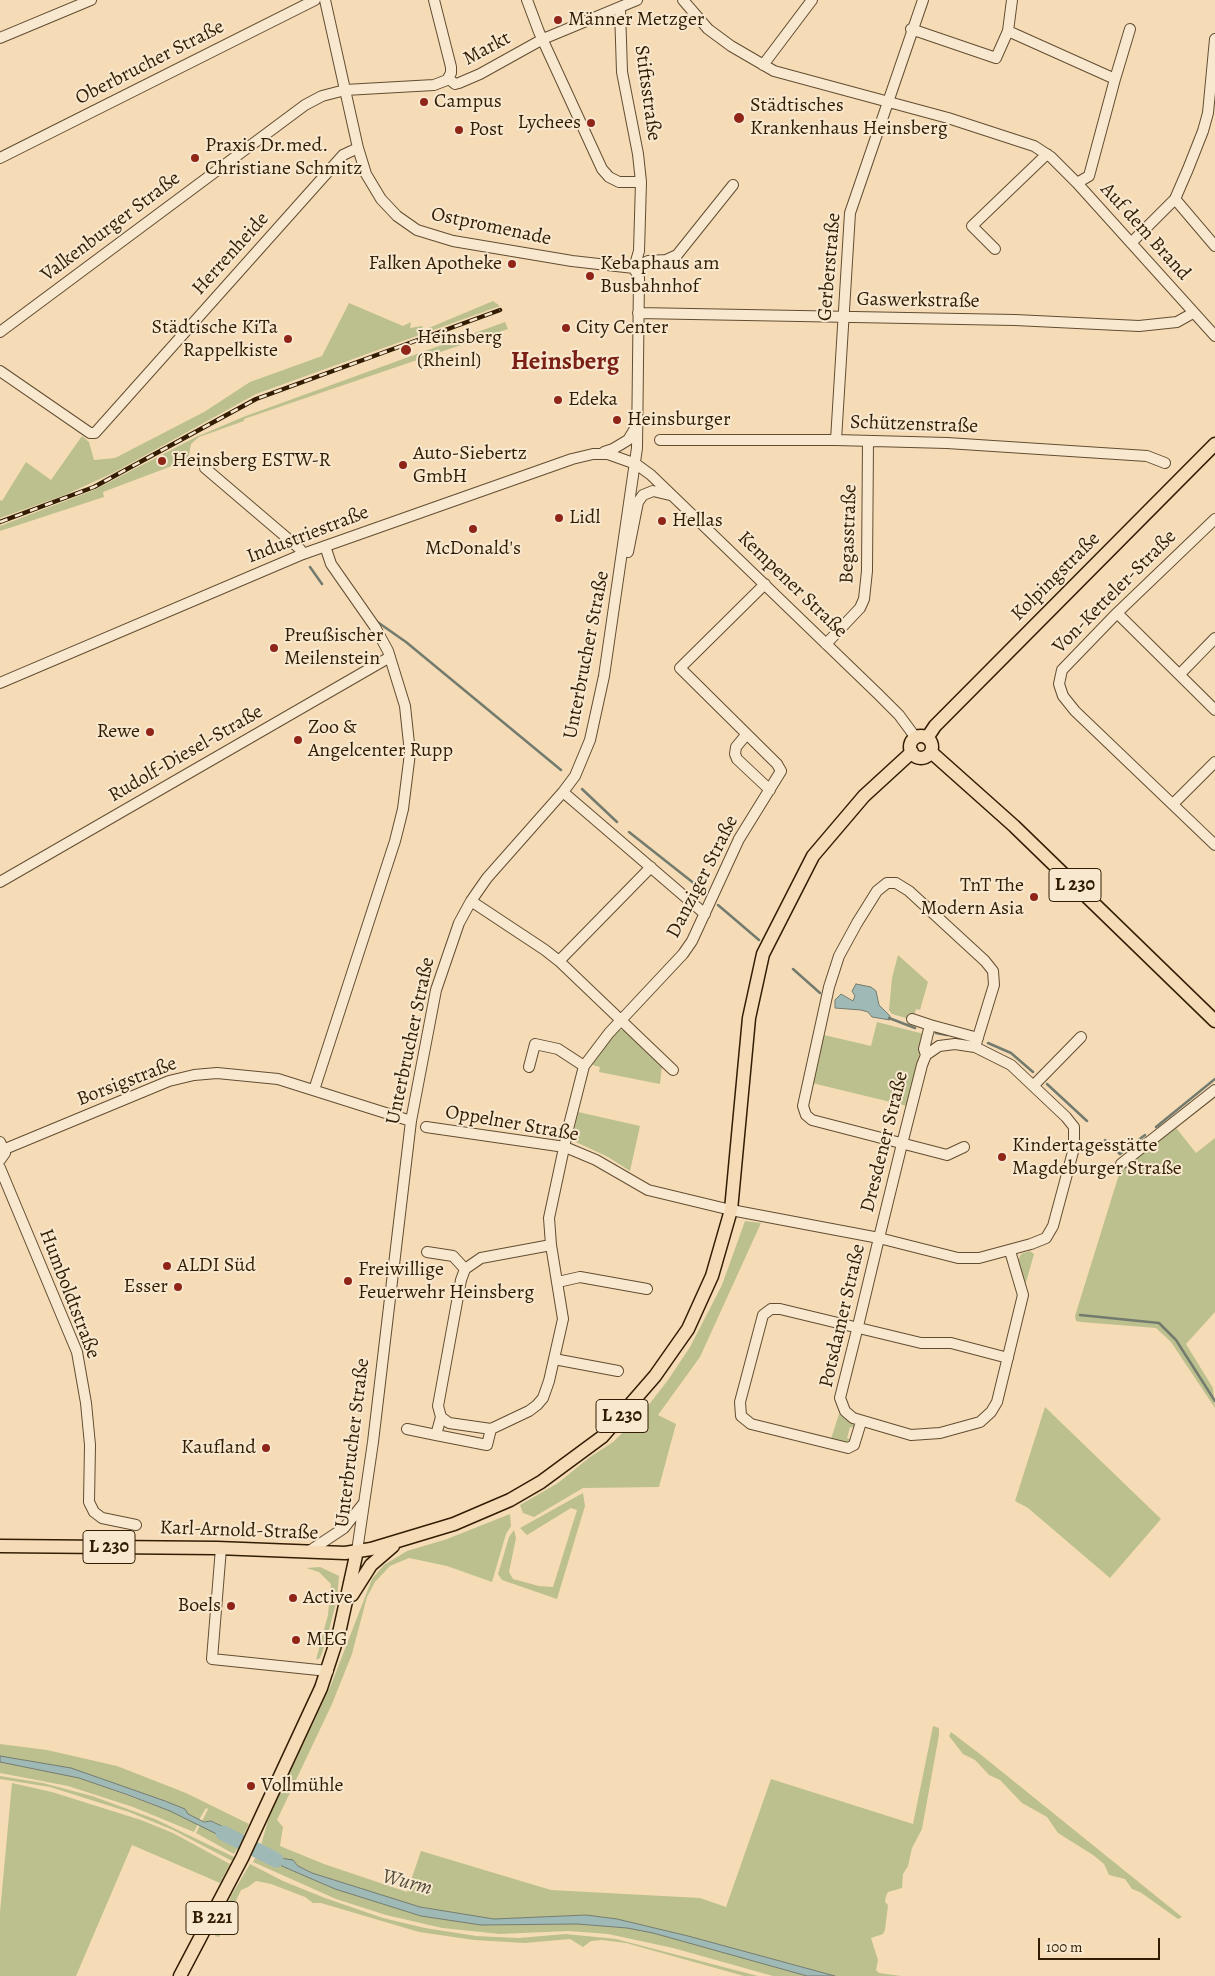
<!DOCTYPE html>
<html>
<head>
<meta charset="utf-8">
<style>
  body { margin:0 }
  #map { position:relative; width:1215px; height:1976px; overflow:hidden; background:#f5dcb7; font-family:Alegreya,serif }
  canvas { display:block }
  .scale { position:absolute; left:1038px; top:1938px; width:122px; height:22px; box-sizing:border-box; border:2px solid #321d03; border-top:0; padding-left:6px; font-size:15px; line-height:18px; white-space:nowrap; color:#321d03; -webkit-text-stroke:4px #f8e8d0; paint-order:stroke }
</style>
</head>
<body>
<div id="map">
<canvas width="1215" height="1976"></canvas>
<div class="scale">100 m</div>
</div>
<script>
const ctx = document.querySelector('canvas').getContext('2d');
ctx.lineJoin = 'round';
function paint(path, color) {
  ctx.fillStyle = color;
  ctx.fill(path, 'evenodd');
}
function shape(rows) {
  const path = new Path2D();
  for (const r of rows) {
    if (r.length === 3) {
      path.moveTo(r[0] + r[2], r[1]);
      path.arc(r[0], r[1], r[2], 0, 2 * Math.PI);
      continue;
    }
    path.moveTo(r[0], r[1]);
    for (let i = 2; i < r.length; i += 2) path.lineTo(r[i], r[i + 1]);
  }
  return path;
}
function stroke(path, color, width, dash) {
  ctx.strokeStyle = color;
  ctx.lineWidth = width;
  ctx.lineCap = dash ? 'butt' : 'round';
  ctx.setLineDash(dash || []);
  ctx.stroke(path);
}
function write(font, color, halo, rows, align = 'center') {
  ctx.font = font + ' Alegreya,serif';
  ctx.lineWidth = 4;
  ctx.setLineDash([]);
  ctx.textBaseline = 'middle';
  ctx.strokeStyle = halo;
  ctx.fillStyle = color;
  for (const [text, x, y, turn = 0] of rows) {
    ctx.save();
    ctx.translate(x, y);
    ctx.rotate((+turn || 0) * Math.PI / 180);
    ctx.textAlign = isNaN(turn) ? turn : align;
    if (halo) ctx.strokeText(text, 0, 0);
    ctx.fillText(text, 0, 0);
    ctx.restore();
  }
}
paint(shape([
  [493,301,500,306,256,394,115,472,65,495,0,518,0,500,2,501,26,462,51,480,82,436,89,442,94,460,115,458,204,412,250,382,322,356,349,303,403,326,411,322,410,328,422,326,424,330],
  [505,322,508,329,244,419,244,421,199,437,191,444,188,460,103,492,104,497,0,531,0,526,94,490,196,437,243,417],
  [898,955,928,982,920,1010,916,1009,913,1020,892,1014,889,1010,892,978],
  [877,1022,924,1034,907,1106,812,1083,824,1035,871,1046],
  [618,1030,624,1030,662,1066,660,1084,599,1072,600,1067,592,1065,605,1045],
  [578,1112,640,1126,630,1171,608,1157,576,1142,573,1135],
  [1173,1124,1196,1153,1215,1138,1215,1312,1186,1344,1213,1388,1215,1408,1171,1342,1156,1328,1081,1322,1076,1321,1075,1316,1121,1168],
  [745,1221,761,1223,700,1357,658,1415,676,1424,659,1487,583,1488,534,1517,523,1513,520,1505,558,1483,590,1457,613,1442,640,1416,668,1380,690,1347,722,1285],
  [1030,1251,1034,1254,1025,1286,1018,1261,1021,1254],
  [1045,1407,1161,1519,1110,1578,1028,1508,1015,1501],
  [839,1414,856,1426,856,1428,850,1427,847,1438,853,1440,849,1444,831,1439],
  [583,1493,585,1506,557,1599,502,1580,498,1574,509,1537,514,1530,516,1538,509,1572,513,1579,539,1586,553,1587,577,1510,571,1508,527,1535,520,1528],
  [510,1514,511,1526,506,1534,492,1582,447,1566,409,1558,390,1566,375,1582,367,1597,352,1654,332,1704,277,1820,283,1827,280,1846,324,1864,407,1892,421,1851,551,1890,700,1898,726,1907,771,1779,913,1824,933,1726,939,1728,939,1735,922,1829,912,1848,908,1866,903,1874,902,1888,888,1892,886,1896,885,1902,888,1905,885,1930,883,1934,871,1938,878,1960,876,1970,879,1973,901,1976,835,1976,688,1936,617,1919,586,1915,494,1919,420,1907,312,1873,298,1866,296,1863,273,1857,261,1845,269,1817,331,1685,372,1579,384,1565,407,1551,447,1539],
  [320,1567,339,1576,337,1599,326,1642,320,1658,316,1660,328,1615,331,1584,319,1572,306,1568],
  [951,1732,980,1754,1182,1917,1178,1919,1140,1892,1132,1889,1125,1879,1109,1875,1104,1864,1093,1855,1058,1833,1047,1817,1022,1803,1000,1780,989,1775,975,1760,963,1754,949,1736],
  [0,1744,47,1750,117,1766,186,1793,249,1824,243,1836,212,1821,202,1821,208,1809,206,1808,199,1820,188,1814,185,1809,165,1801,71,1768,0,1756],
  [0,1762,79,1778,170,1811,198,1824,194,1832,133,1807,68,1786,0,1773],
  [0,1776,43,1783,92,1796,155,1819,234,1857,232,1861,173,1830,129,1812,50,1787,0,1779],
  [12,1783,52,1792,141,1820,173,1833,230,1864,220,1883,132,1845,76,1976,0,1976,0,1912],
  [200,1825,239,1845,234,1854,196,1833],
  [256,1856,261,1857,335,1889,421,1916,481,1925,577,1924,627,1928,653,1933,807,1976,773,1976,673,1948,608,1934,568,1931,500,1934,442,1928,386,1915,336,1899,253,1862],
  [250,1864,283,1881,325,1898,383,1918,425,1928,476,1936,518,1938,566,1934,616,1939,758,1976,744,1976,626,1943,602,1940,591,1941,583,1947,570,1939,525,1943,474,1940,419,1932,321,1903,313,1903,305,1897,271,1884,256,1881,248,1887,241,1890,219,1937,215,1936,231,1896]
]), '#bcc08e');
const water = shape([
  [856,984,871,987,876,991,879,1005,890,1016,890,1020,872,1017,868,1012,861,1010,835,1008,835,1000,841,994,853,1001,855,996,852,991,856,984],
  [0,1756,71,1768,165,1801,185,1809,188,1814,204,1822,211,1821,243,1836,239,1845,170,1811,128,1795,79,1778,0,1762,0,1756],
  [261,1845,273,1857,293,1860,298,1866,312,1873,420,1907,494,1919,586,1915,617,1919,688,1936,835,1976,807,1976,653,1933,627,1928,577,1924,481,1925,421,1916,335,1889,261,1857,256,1856,261,1845]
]);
paint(water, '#9fbab6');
stroke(water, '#737b6e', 1);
stroke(shape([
  [310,567,322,584],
  [376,621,406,642,561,770],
  [582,789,617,822],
  [629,832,705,892],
  [718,905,759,940],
  [793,969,820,993],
  [889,1018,915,1028],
  [936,1033,947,1035],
  [988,1043,1011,1053,1033,1072],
  [1047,1084,1087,1121],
  [1156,1127,1215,1079],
  [1105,1140,1120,1154,1145,1135],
  [1080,1315,1159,1323,1176,1340,1215,1401]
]), '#737b6e', 2.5);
stroke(shape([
  [223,1833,276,1860]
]), '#9fbab6', 15);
const minor = shape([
  [325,0,358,148,366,174,381,199,397,216,417,230,453,241,572,261,634,268],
  [527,0,539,32,602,169,609,177,619,182,641,182],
  [683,0,708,29,731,46,774,71,948,118,1034,146,1051,157,1077,183,1215,336],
  [911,29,996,58,1008,31,1012,0],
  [1008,31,1115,79,1130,29],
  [0,38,91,0],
  [763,65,812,0],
  [449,79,455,84,459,83,480,74,543,39,637,0],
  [0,158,315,0],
  [1077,183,1089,176,1115,79],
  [1175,199,1215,246],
  [1131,243,1175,199,1188,169,1203,131,1208,113,1215,39],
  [995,249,972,226,1047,154],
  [634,268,648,261,666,260,677,255,733,185],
  [638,313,1015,320,1139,326,1177,322,1193,313],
  [0,332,305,105,322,96,345,90,434,85,447,80,451,73,451,67,434,0],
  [0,371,90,433,95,433,343,155,358,148],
  [660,440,836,440,947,443,1147,456,1165,463],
  [836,440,850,213,923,0],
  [604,452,613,449,628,440,637,425],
  [205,468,300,549,303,554],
  [1215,519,1117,613,1062,670,1059,684,1063,696,1075,711,1215,845],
  [628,552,638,502,643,495,653,491,670,495],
  [1117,613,1215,710],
  [826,644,860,608,864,599,867,571,868,441],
  [1180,674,1215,638],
  [0,683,303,554,572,459,593,454,608,454,636,464,651,475,878,694,899,715,916,738],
  [746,735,736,747,735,754,737,759,770,790],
  [563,792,705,914],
  [1173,804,1215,762],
  [651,867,559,961,673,1070],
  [0,882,390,657],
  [471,901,545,950,559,961],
  [912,1019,930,1025],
  [926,1055,924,1049,930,1025,978,1038],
  [529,1067,535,1044,558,1049,584,1066],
  [1034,1085,1081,1037],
  [314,1090,395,841,403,809,410,753,405,706,388,651,375,627,331,564,325,546],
  [426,1127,565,1147,596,1160,648,1190,731,1210,879,1238,958,1258,979,1258,1031,1244,1046,1238,1053,1226,1074,1148,1074,1127,1066,1117,1011,1065,975,1047,955,1044,939,1046,926,1055,922,1065,902,1144,879,1238,858,1326,840,1398,845,1411,853,1418,911,1435,940,1433,980,1422,991,1412,997,1402,1023,1295,1010,1251],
  [0,1142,5,1153,0,1160],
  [964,1147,947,1155,812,1120,806,1115,803,1106,829,987,839,956,857,923,877,891,887,883,896,883,909,891,985,961,993,971,994,985,975,1047],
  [5,1149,169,1081,194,1075,217,1073,278,1079,411,1121],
  [1121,1164,1215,1090],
  [0,1168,77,1352,86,1403,90,1445,89,1502,94,1512,102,1518,136,1525],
  [551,1245,481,1258,465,1269,461,1280,438,1406,441,1417,449,1423,491,1429,529,1411,537,1405,543,1398,549,1381,563,1319,551,1245,549,1218,568,1129,584,1066,609,1033,683,954,692,941,739,839,781,771,777,764,680,668,765,584],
  [427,1252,453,1256,465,1269],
  [558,1282,580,1277,647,1289],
  [554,1359,618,1371],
  [441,1417,436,1435,487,1445,491,1429],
  [861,1422,854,1445,848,1448,751,1424,741,1416,740,1402,763,1315,771,1309,780,1309,921,1343,951,1343,1008,1358],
  [407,1429,436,1435],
  [221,1548,212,1659,328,1671],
  [357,1551,373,1442,411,1121,436,990,459,923,471,901,487,878,563,792,575,776,590,740,604,676,637,448,639,278,634,268,639,251,641,182,638,154,622,72,620,9],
  [308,1552,344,1528,363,1504]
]);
const major = shape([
  [921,747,11],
  [927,738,935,726,1215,444],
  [931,752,1014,826,1215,1021],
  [0,1546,217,1548,345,1553,371,1549,454,1524,510,1500,541,1482,602,1437,655,1376,688,1329,712,1276,731,1210,749,1018,763,954,813,856,864,796,912,752],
  [352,1595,371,1565,393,1546],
  [180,1976,242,1858,321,1688,339,1633,357,1551]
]);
stroke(minor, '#634d30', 12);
stroke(major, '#321d03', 15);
stroke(minor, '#f8e8d0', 10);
stroke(major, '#f5dcb7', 12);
const rail = shape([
  [0,522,94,487,256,399,500,310]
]);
stroke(rail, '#321d03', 4.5);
stroke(rail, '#f8e8d0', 2.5, [8]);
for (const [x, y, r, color] of [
  [558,20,5,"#8f2418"],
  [424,102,5,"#8f2418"],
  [739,118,6,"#8f2418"],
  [591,123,5,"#8f2418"],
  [459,130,5,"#8f2418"],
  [195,158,5,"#8f2418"],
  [512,264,5,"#8f2418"],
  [590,276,5,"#8f2418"],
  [566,328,5,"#8f2418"],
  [288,339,5,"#8f2418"],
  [406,350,6,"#8f2418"],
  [558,400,5,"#8f2418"],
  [617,420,5,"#8f2418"],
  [162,461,5,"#8f2418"],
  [403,465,5,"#8f2418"],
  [559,518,5,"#8f2418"],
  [662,521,5,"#8f2418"],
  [473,529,5,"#8f2418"],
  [274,648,5,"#8f2418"],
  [150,732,5,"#8f2418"],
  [298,740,5,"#8f2418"],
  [1034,897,5,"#8f2418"],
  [1002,1157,5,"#8f2418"],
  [167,1266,5,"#8f2418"],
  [348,1281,5,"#8f2418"],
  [178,1287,5,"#8f2418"],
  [266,1448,5,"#8f2418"],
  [293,1598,5,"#8f2418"],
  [231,1606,5,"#8f2418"],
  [296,1640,5,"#8f2418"],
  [251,1786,5,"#8f2418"]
]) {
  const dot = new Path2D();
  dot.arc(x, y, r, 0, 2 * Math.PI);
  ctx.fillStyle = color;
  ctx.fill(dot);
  stroke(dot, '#f8e8d0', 2);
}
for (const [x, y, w] of [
  [1075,885,52],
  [622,1416,52],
  [109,1547,52],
  [212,1918,52]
]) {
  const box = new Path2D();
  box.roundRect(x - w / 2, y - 16.5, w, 33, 4);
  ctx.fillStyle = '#f8e8d0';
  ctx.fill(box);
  stroke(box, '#321d03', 1);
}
write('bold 19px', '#321d03', null, [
  ["L 230",1075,885],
  ["L 230",622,1416],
  ["L 230",109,1547],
  ["B 221",212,1918]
]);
write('20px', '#321d03', '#f8e8d0', [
  ["Männer Metzger",568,20],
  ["Campus",434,102],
  ["Städtisches",750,106],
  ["Krankenhaus Heinsberg",750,129],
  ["Lychees",581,123,"right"],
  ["Post",469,130],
  ["Praxis Dr.med.",205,146],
  ["Christiane Schmitz",205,169],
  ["Falken Apotheke",502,264,"right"],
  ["Kebaphaus am",600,264],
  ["Busbahnhof",600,287],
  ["Städtische KiTa",278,328,"right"],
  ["Rappelkiste",278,351,"right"],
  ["City Center",576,328],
  ["Heinsberg",417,338],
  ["(Rheinl)",417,361],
  ["Edeka",568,400],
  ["Heinsburger",627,420],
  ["Auto-Siebertz",413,454],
  ["GmbH",413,477],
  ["Heinsberg ESTW-R",172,461],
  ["Lidl",569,518],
  ["Hellas",672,521],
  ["McDonald's",473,549,"center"],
  ["Preußischer",284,636],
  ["Meilenstein",284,659],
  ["Zoo &",308,728],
  ["Angelcenter Rupp",308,751],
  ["Rewe",140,732,"right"],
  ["TnT The",1024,886,"right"],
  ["Modern Asia",1024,909,"right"],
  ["Kindertagesstätte",1012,1146],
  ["Magdeburger Straße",1012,1169],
  ["ALDI Süd",177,1266],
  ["Freiwillige",358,1270],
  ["Feuerwehr Heinsberg",358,1293],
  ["Esser",168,1287,"right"],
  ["Kaufland",256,1448,"right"],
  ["Active",303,1598],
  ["Boels",221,1606,"right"],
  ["MEG",306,1640],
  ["Vollmühle",261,1786]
], 'left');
write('20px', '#321d03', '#f8e8d0', [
  ["Markt",487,49,-28],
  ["Oberbrucher Straße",150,63,-27],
  ["Stiftsstraße",647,93,82],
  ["Valkenburger Straße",111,227,-37],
  ["Ostpromenade",491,227,12],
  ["Auf dem Brand",1145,232,48],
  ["Herrenheide",231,254,-48],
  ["Gerberstraße",830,267,-85],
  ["Gaswerkstraße",918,301,1],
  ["Schützenstraße",914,425,2],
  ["Begasstraße",849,534,-88],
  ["Industriestraße",308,535,-21],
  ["Kolpingstraße",1056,577,-45],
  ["Kempener Straße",792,585,44],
  ["Von-Ketteler-Straße",1115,592,-45],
  ["Unterbrucher Straße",587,655,-79],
  ["Rudolf-Diesel-Straße",186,754,-30],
  ["Danziger Straße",703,877,-63],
  ["Unterbrucher Straße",411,1041,-78],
  ["Borsigstraße",127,1082,-21],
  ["Oppelner Straße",512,1124,10],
  ["Dresdener Straße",885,1142,-76],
  ["Humboldtstraße",69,1294,69],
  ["Potsdamer Straße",843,1316,-77],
  ["Unterbrucher Straße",353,1443,-83],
  ["Karl-Arnold-Straße",239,1531,2]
]);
write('italic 21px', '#534c39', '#f8e8d0', [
  ["Wurm",407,1883,15]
]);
write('bold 25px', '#7a1f14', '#f8e8d0', [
  ["Heinsberg",565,363]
]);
</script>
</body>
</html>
